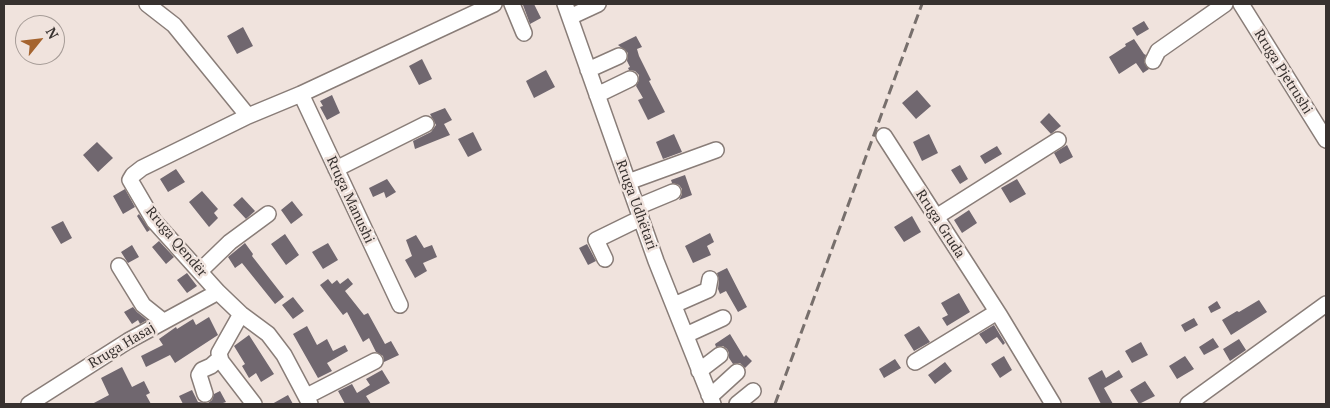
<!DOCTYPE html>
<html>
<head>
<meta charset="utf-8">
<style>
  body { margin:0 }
  #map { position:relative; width:1330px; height:408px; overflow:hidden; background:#f0e3dd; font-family:"PT Serif",serif }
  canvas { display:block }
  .frame { position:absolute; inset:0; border:5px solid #37312f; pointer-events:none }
  .north { position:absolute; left:15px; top:15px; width:50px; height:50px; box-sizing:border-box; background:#f0e3dd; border:1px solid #a69c97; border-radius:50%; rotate:61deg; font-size:14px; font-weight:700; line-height:20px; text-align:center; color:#37312f }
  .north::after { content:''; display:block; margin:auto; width:18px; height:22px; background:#a5642f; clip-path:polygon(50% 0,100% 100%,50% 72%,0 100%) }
</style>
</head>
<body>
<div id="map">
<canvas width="1330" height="408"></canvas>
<div class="frame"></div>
<div class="north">N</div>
</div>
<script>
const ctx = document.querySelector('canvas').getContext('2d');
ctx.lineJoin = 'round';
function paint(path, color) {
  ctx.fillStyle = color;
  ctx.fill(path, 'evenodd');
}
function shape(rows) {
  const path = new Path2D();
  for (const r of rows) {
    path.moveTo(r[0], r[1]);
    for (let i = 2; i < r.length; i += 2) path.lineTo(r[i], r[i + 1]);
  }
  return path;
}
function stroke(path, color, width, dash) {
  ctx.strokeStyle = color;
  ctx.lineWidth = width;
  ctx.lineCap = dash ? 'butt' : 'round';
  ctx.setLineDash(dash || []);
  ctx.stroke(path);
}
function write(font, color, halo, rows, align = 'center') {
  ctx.font = font + ' "PT Serif",serif';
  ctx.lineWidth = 5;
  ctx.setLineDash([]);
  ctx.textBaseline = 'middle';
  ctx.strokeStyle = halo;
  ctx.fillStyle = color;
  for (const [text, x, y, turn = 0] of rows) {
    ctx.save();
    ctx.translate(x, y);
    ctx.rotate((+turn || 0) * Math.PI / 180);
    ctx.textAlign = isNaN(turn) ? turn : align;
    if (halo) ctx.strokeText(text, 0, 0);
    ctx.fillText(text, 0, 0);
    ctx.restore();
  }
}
paint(shape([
  [526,4,534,4,541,18,530,24,523,5],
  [1144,21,1149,29,1137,36,1132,28],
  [243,27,253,46,237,54,227,36],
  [636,36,642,47,637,49,639,56,651,80,649,81,665,112,648,120,638,100,643,98,636,86,639,80,639,75,635,71,629,70,628,68,630,67,627,61,628,53,618,45],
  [1134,39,1144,54,1146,55,1144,62,1149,69,1143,73,1136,63,1119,74,1109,57,1126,46,1125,44],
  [422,59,432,79,419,85,409,66],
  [546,70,555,87,534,98,526,81],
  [917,90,931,106,916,119,902,103],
  [332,95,340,113,327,120,320,107,323,106,320,101],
  [445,108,452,120,444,124,450,135,415,149,413,141,431,132,436,125,430,114],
  [1049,113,1061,126,1051,134,1040,122],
  [473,132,482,150,468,157,458,139],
  [674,134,682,152,663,159,656,142],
  [929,134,938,153,922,161,913,142],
  [97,142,113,158,98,172,83,155],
  [1067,145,1073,157,1060,164,1054,153],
  [997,146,1002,154,985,164,980,156],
  [960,165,968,179,960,184,951,170],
  [176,169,185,182,168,192,160,179],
  [685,175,692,195,679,200,682,194,682,189,679,185,672,183,671,180],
  [387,179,396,192,386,198,384,192,373,197,369,188],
  [1017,179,1026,194,1010,203,1001,188],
  [125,189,135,207,123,214,113,196],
  [202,191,218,209,214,213,218,218,209,227,189,202],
  [242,197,255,211,246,219,233,205],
  [292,201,303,215,291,224,281,210],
  [969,210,977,223,962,233,954,220],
  [139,214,150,230,147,232,137,216],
  [912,216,921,232,904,242,894,227],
  [63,221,72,238,61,244,51,227],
  [710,233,714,242,707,246,711,255,693,263,685,246],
  [285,234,299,255,286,265,271,244],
  [416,235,424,248,432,245,437,257,423,263,427,271,415,278,405,260,412,256,406,240],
  [159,241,174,257,166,264,152,247],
  [245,243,253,254,252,256,284,297,275,304,242,263,235,268,228,257],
  [328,243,338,260,323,269,312,252],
  [587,244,596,261,588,265,579,248],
  [132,245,139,257,128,263,121,252],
  [727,268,747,307,738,312,726,291,720,294,718,289,719,280,717,273],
  [187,273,197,286,187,293,177,280],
  [348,278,353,284,345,291,364,315,368,313,385,344,391,341,399,355,384,362,383,356,376,352,369,338,363,342,347,312,343,315,320,285,328,279,332,284,337,280,340,284],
  [959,293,970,312,947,326,942,318,948,315,941,303],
  [293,297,304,311,293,319,282,305],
  [1259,300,1267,312,1231,335,1222,320,1237,311,1239,312],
  [1217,301,1221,308,1211,313,1208,307],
  [133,307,137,312,147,320,140,324,138,320,132,324,124,312],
  [209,317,218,335,175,363,170,355,146,367,141,356,163,345,159,339,176,327,177,329,193,319,196,325],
  [1194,318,1198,325,1185,332,1181,325],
  [994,325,1005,343,1003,345,997,337,986,344,979,334],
  [307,326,317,345,327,339,333,351,345,345,348,351,327,363,332,371,318,378,293,334],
  [919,326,930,342,914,351,904,335],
  [730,334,744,357,746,355,752,361,745,368,740,363,733,364,729,358,729,353,727,349,723,346,716,347,715,344],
  [249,335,274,374,261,382,256,373,249,378,242,366,245,364,234,346],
  [1213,338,1219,347,1204,355,1199,347],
  [1239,339,1246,350,1230,361,1223,349],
  [1141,342,1148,355,1132,363,1125,351],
  [1004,356,1012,370,1000,378,991,364],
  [1185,356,1194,369,1177,379,1169,366],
  [895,359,901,368,884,378,879,369],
  [945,362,952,371,935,384,928,375],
  [122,367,132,387,144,381,150,393,146,395,151,404,92,404,109,395,101,378],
  [382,370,390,383,366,396,371,404,345,404,338,391,352,384,357,393,370,385,366,379],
  [1102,370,1106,378,1119,370,1123,377,1104,388,1113,404,1101,404,1088,378],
  [1145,381,1155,396,1139,404,1130,390],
  [192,390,198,402,208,403,212,400,214,394,220,391,226,402,220,404,183,404,179,396],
  [288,395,293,404,272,404]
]), '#70676f');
const minor = shape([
  [147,4,174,25,248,116],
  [512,4,524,33],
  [565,4,656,261,713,404],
  [1241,4,1326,140],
  [570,17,598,4],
  [1153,61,1158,51,1225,4],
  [588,70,619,56],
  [301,94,400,305],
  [597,95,630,79],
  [884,136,1000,316,1053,404],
  [336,169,426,124],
  [628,182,716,150],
  [637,207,673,192],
  [936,217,1058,140],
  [605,259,596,240,641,218],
  [119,266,143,305,163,321],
  [200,271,230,242,268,214],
  [674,305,708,290,710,279],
  [241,314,219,353,221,361,254,404],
  [686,335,723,318],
  [915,362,997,312],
  [699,371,720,355],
  [205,394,199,375,202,370,211,366,220,358],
  [709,395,714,393,737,372],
  [307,396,375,361],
  [29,404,128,341,218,292],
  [310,404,284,355,268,334,241,314,218,292,154,221,130,180,133,175,142,168,248,116,301,94,494,4],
  [737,404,753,391],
  [1188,404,1326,304]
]);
stroke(minor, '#897d78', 18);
stroke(minor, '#fff', 15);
stroke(shape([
  [775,404,922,4]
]), '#776f6c', 3, [10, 5]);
write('14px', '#37312f', '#f0e3dd', [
  ["Rruga Pjetrushi",1283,72,58],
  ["Rruga Manushi",350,200,65],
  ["Rruga Udhëtari",636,205,70],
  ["Rruga Gruda",940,224,57],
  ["Rruga Qendër",176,242,50],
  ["Rruga Hasaj",122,346,-31]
]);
</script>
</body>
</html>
